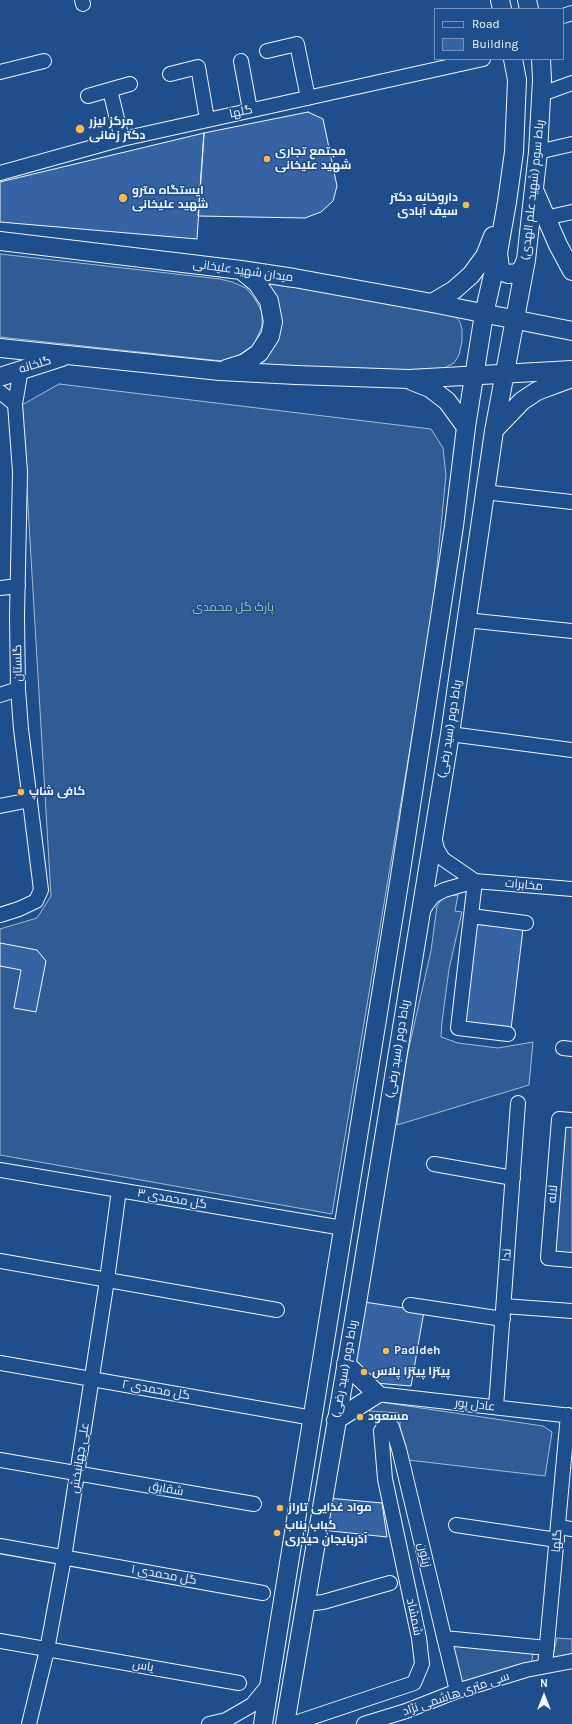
<!DOCTYPE html>
<html>
<head>
<meta charset="utf-8">
<style>
  body { margin:0 }
  #map { position:relative; width:572px; height:1724px; overflow:hidden; background:#1f4e8c; font-family:Karla,sans-serif }
  canvas { display:block }
  .legend { position:absolute; left:434px; top:8px; width:130px; height:52px; box-sizing:border-box; background:#1f4e8c; border:1px solid #7391ba; margin:0; padding:5px 7px; list-style:none; font-size:12px; color:#f2f6ff }
  .legend li { display:flex; align-items:center; gap:8px; height:20px }
  .legend b { width:20px; border:1px solid #7391ba }
  .north { position:absolute; left:524px; top:1676px; width:40px; height:40px; -webkit-text-stroke:3px #1f4e8c; paint-order:stroke; rotate:0deg; font-size:11px; font-weight:700; line-height:16px; text-align:center; color:#f2f6ff }
  .north::after { content:''; display:block; margin:auto; width:14px; height:18px; background:#f2f6ff; clip-path:polygon(50% 0,100% 100%,50% 72%,0 100%) }
</style>
</head>
<body>
<div id="map">
<canvas width="572" height="1724"></canvas>
<ul class="legend">
<li><b style="height:5px;background:#1f4e8c"></b>Road</li>
<li><b style="height:11px;background:#3563a3"></b>Building</li>
</ul>
<div class="north">N</div>
</div>
<script>
const ctx = document.querySelector('canvas').getContext('2d');
ctx.lineJoin = 'round';
function paint(path, color) {
  ctx.fillStyle = color;
  ctx.fill(path, 'evenodd');
}
function shape(rows) {
  const path = new Path2D();
  for (const r of rows) {
    path.moveTo(r[0], r[1]);
    for (let i = 2; i < r.length; i += 2) path.lineTo(r[i], r[i + 1]);
  }
  return path;
}
function stroke(path, color, width, dash) {
  ctx.strokeStyle = color;
  ctx.lineWidth = width;
  ctx.lineCap = dash ? 'butt' : 'round';
  ctx.setLineDash(dash || []);
  ctx.stroke(path);
}
function write(font, color, halo, rows, align = 'center') {
  ctx.font = font + ' Karla,Cairo,sans-serif';
  ctx.lineWidth = 3;
  ctx.setLineDash([]);
  ctx.textBaseline = 'middle';
  ctx.strokeStyle = halo;
  ctx.fillStyle = color;
  for (const [text, x, y, turn = 0] of rows) {
    ctx.save();
    ctx.translate(x, y);
    ctx.rotate((+turn || 0) * Math.PI / 180);
    ctx.textAlign = isNaN(turn) ? turn : align;
    if (halo) ctx.strokeText(text, 0, 0);
    ctx.fillText(text, 0, 0);
    ctx.restore();
  }
}
const built = shape([
  [0,254,220,279,232,282,246,288,255,299,262,312,262,326,254,345,233,359,222,361,0,337,0,254],
  [262,280,455,316,460,322,462,329,462,341,459,355,454,363,444,368,430,371,252,365,277,332,262,280],
  [59,384,431,429,443,448,446,475,432,617,332,1214,0,1155,0,929,37,918,51,896,22,405,59,384],
  [458,895,455,911,462,912,449,969,442,1022,441,1037,458,1043,498,1048,533,1042,529,1085,397,1125,407,1056,431,951,437,906,444,896,458,895],
  [564,1126,572,1127,572,1254,554,1253,564,1126],
  [380,1402,543,1426,552,1432,545,1476,408,1460,400,1428,400,1413,369,1411,380,1402],
  [557,1638,572,1639,572,1654,552,1660,557,1638],
  [451,1643,533,1653,531,1666,461,1687,451,1643]
]);
paint(built, '#305b95');
stroke(built, '#a8bbd7', 1);
const building = shape([
  [308,112,323,119,337,186,333,201,321,212,305,218,198,216,204,133,308,112],
  [204,133,197,239,0,222,0,182,204,133],
  [475,924,523,929,511,1029,463,1023,475,924],
  [0,943,37,950,46,961,36,1012,14,1008,21,970,0,966,0,943],
  [364,1302,424,1311,411,1386,375,1383,353,1363,364,1302],
  [327,1498,382,1503,387,1537,322,1530,327,1498]
]);
paint(building, '#3563a3');
stroke(building, '#f2f6ff', 1);
const minor = shape([
  [82,0,83,4],
  [563,16,572,13],
  [267,51,297,44,308,98],
  [241,61,250,110],
  [0,72,44,61],
  [170,74,198,67,207,119],
  [110,90,122,139],
  [542,94,572,83],
  [88,96,130,84],
  [538,152,572,144],
  [0,173,122,139,483,59],
  [545,218,572,212],
  [0,392,15,404],
  [484,492,572,502],
  [0,588,18,586],
  [466,620,572,631],
  [0,695,18,689],
  [450,734,572,750],
  [0,806,30,800],
  [434,836,437,849,443,859,475,881],
  [475,881,458,1028,508,1034],
  [422,912,427,904,433,896,444,890,475,881,572,889],
  [0,915,19,909,36,901,41,890,21,729,18,689,17,616,20,472,15,404,21,369],
  [471,916,526,923],
  [563,1048,572,1049],
  [572,1120,559,1119,548,1258,572,1260],
  [434,1164,513,1178],
  [0,1170,343,1228],
  [0,1261,277,1310],
  [410,1305,503,1319],
  [504,1306,572,1311],
  [0,1363,313,1418],
  [377,1394,572,1416],
  [496,1407,518,1103],
  [0,1460,254,1504],
  [456,1525,557,1540],
  [558,1527,572,1529],
  [0,1546,263,1593],
  [305,1604,323,1602,390,1583],
  [444,1638,547,1648],
  [0,1641,239,1683],
  [545,1666,568,1415],
  [29,1724,47,1650,64,1558,107,1280,119,1190],
  [209,1724,226,1720,252,1705,270,1683],
  [292,1724,414,1683,422,1664,419,1638,385,1479,381,1431,385,1425,392,1427,399,1449,457,1691],
  [364,1724,406,1711,457,1691,526,1670,572,1661]
]);
const major = shape([
  [500,0,502,9],
  [527,0,529,9],
  [535,192,558,245,572,271],
  [0,241,241,270,294,278,432,303,572,331],
  [498,253,500,268,503,272,508,274,517,273,522,269,526,260],
  [432,303,454,290,471,275,485,256,493,236],
  [0,348,220,371,296,375,409,379,572,370],
  [226,369,245,363,259,353,270,336,273,322,269,301,257,283,241,270],
  [0,377,62,357],
  [412,381,430,388,447,401,466,427],
  [494,430,522,401,537,391,572,378],
  [336,1420,377,1394,346,1364],
  [263,1724,400,877,454,526,466,427,484,314,498,253,507,202,514,152,517,80,513,59],
  [285,1724,358,1297,450,734,494,431,526,260,538,152,542,80,541,59]
]);
stroke(minor, '#f2f6ff', 16);
stroke(major, '#f2f6ff', 20);
stroke(minor, '#1f4e8c', 14);
stroke(major, '#1f4e8c', 18);
for (const [x, y, r, color] of [
  [80,129,5,"#ffb74d"],
  [267,159,4,"#ffb74d"],
  [123,198,5,"#ffb74d"],
  [466,205,4,"#ffb74d"],
  [21,792,4,"#ffb74d"],
  [386,1351,4,"#ffb74d"],
  [364,1372,4,"#ffb74d"],
  [360,1417,4,"#ffb74d"],
  [280,1508,4,"#ffb74d"],
  [277,1533,4,"#ffb74d"]
]) {
  const dot = new Path2D();
  dot.arc(x, y, r, 0, 2 * Math.PI);
  ctx.fillStyle = color;
  ctx.fill(dot);
  stroke(dot, '#1f4e8c', 1.5);
}
write('12px', '#f2f6ff', '#1f4e8c', [
  ["گلها",241,112,-12],
  ["رباط سوم (شهید علم الهدی)",533,190,-84],
  ["میدان شهید علیخانی",243,271,8],
  ["گلخانه",35,365,-17],
  ["گلستان",18,663,-91],
  ["رباط دوم (سید رضی)",450,729,-81],
  ["مخابرات",524,885,5],
  ["رباط دوم (سید رضی)",398,1049,-81],
  ["لاله",553,1194,-85],
  ["گل محمدی ۳",172,1199,10],
  ["ندا",507,1255,-86],
  ["رباط دوم (سید رضی)",345,1369,-80],
  ["گل محمدی ۲",156,1390,10],
  ["عادل پور",475,1405,6],
  ["علی جهانبخش",80,1458,-81],
  ["شقایق",166,1489,10],
  ["گلها",557,1541,-85],
  ["زیتون",424,1555,77],
  ["گل محمدی ۱",164,1575,10],
  ["شمشاد",414,1617,78],
  ["یاس",143,1666,10],
  ["سی متری هاشمی نژاد",456,1694,-19]
]);
write('bold 12px', '#f2f6ff', '#1f4e8c', [
  ["مرکز لیزر",89,122],
  ["دکتر زمانی",89,136],
  ["مجتمع تجاری",275,152],
  ["شهید علیخانی",275,166],
  ["ایستگاه مترو",132,191],
  ["شهید علیخانی",132,205],
  ["داروخانه دکتر",458,198,"right"],
  ["سیف آبادی",458,212,"right"],
  ["کافی شاپ",29,792],
  ["Padideh",394,1351],
  ["پیتزا پیتزا پلاس",372,1372],
  ["مسعود",368,1417],
  ["مواد غذایی تاراز",288,1508],
  ["کباب بناب",285,1526],
  ["آذربایجان حیدری",285,1540]
], 'left');
write('12px', '#97c8a6', '#1f4e8c', [
  ["پارک گل محمدی",233,608]
]);
</script>
</body>
</html>
